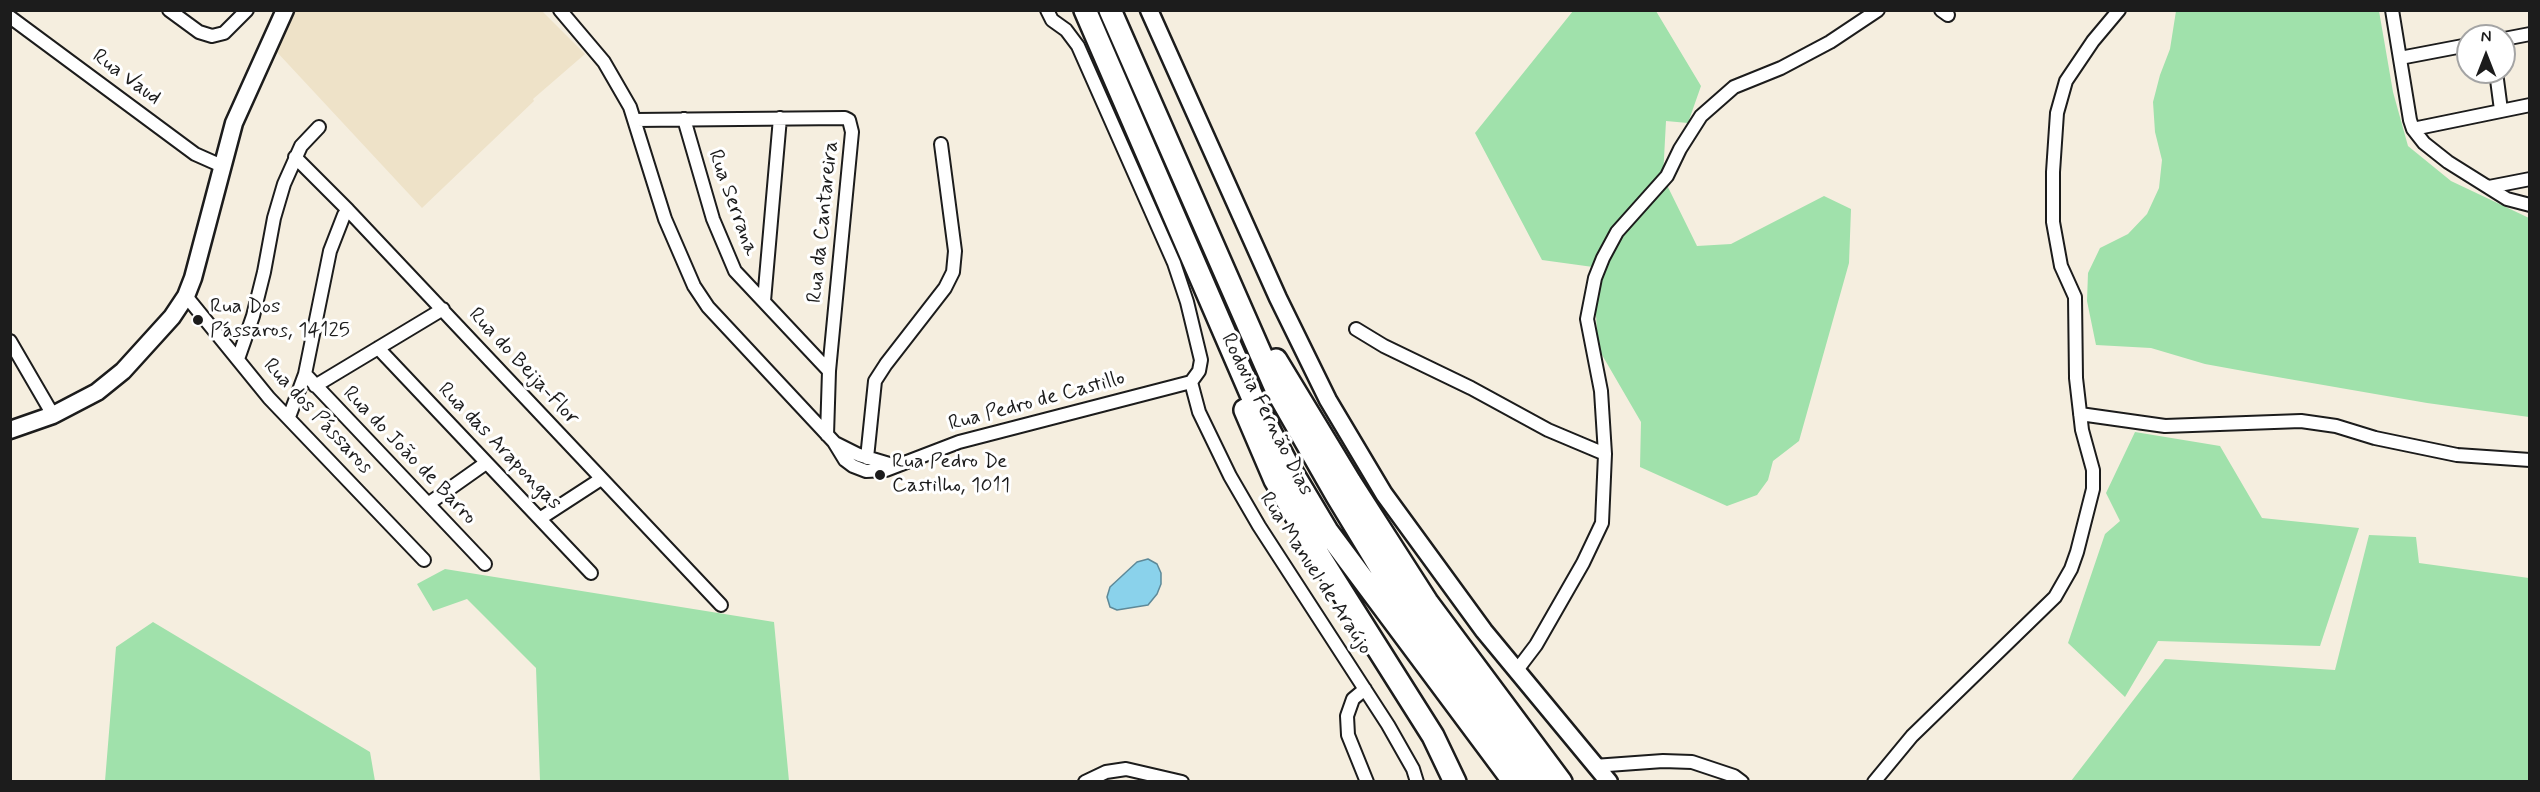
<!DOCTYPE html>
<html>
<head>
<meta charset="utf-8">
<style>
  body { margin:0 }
  #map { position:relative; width:2540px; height:792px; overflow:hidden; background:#f5eedf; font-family:Mynerve,sans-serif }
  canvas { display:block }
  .frame { position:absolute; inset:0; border:12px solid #1c1c1c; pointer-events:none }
  .north { position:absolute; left:2456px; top:24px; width:60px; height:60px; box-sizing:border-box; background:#fff; border:2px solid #a4a4a4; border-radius:50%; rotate:0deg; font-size:16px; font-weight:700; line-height:24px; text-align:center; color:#1c1c1c }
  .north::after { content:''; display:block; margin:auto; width:21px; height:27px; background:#1c1c1c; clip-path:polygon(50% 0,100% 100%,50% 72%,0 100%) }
</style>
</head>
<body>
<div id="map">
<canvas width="2540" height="792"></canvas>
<div class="frame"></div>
<div class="north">N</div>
</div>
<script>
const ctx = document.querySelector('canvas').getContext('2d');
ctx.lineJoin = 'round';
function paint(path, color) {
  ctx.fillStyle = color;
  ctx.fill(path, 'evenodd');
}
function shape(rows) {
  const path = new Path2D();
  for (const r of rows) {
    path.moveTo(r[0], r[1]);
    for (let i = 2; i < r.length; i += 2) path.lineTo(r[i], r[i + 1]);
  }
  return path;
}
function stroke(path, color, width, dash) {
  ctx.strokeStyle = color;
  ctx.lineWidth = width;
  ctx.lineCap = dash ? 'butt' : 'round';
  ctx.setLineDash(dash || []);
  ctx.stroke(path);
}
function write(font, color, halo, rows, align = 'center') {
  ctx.font = font + ' Mynerve,sans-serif';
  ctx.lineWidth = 6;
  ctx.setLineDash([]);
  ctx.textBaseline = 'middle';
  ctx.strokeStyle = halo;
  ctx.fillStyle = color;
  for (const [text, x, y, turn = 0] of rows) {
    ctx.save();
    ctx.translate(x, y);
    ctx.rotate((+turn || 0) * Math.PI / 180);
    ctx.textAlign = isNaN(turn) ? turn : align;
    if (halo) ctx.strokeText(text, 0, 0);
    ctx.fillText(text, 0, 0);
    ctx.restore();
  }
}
paint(shape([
  [541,10,585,54,533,99,534,101,422,208,275,50,296,11]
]), '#eee2c8');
paint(shape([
  [1573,11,1656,11,1701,86,1688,123,1666,121,1663,177,1697,246,1731,244,1824,196,1851,209,1849,263,1799,441,1773,461,1768,480,1757,495,1727,506,1640,467,1641,422,1598,348,1593,267,1542,260,1475,133],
  [2176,11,2379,11,2393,92,2408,146,2451,181,2529,218,2529,417,2427,403,2260,374,2205,364,2151,348,2096,345,2087,301,2088,273,2100,248,2128,234,2147,214,2159,188,2162,160,2155,132,2153,102,2160,75,2170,49],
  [2135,432,2220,446,2262,518,2359,528,2320,646,2158,641,2125,697,2068,643,2105,534,2120,521,2106,493],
  [2369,535,2416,537,2419,563,2529,578,2529,781,2071,781,2165,659,2335,670],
  [445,569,774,622,789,781,540,781,536,668,467,599,433,611,417,584],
  [153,622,370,752,375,781,105,781,116,647]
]), '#a0e1ab');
const water = shape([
  [1148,559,1157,564,1161,573,1161,584,1157,594,1148,605,1117,610,1110,607,1107,597,1110,587,1137,562,1148,559]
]);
paint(water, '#8ad2eb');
stroke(water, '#5e8998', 1.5);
const street = shape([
  [169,10,199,32,212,36,224,33,247,10],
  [560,10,604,62,630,107,665,219,694,286,708,307,834,442,845,460,853,466,866,471,886,470,959,442,1191,382],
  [1047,10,1052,20,1066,30,1078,46,1174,263,1187,302,1201,360,1199,371,1191,382],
  [1941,10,1948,15],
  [2392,10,2410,120,2413,129,2424,143,2448,162,2507,199,2530,205],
  [10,17,195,154,222,166],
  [2504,39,2530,34],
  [2400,58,2468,45],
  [2496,72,2501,110],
  [684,119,713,219,735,271,829,371],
  [635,120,845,118,849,120,852,132,829,371,827,435],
  [2413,129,2530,105],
  [295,157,348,210,721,605],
  [2489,187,2530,179],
  [186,296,269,398,424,560],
  [764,301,780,118],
  [1356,329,1384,346,1471,388,1548,430,1605,454],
  [10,341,53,415],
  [378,348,591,573],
  [238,359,253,316,264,272,274,218,284,184,301,146,319,127],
  [305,374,485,564],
  [1191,382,1199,412,1230,476,1259,526,1388,725,1413,769,1417,782],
  [315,386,443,309],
  [2080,414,2165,426,2301,421,2336,426,2375,438,2457,455,2530,460],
  [289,417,305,374,330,251,344,215,348,210],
  [835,443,859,455,896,466],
  [867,458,875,381,886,364,945,288,953,272,955,251,941,144],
  [428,504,486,463],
  [541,518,601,479],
  [1517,670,1536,645,1583,563,1602,523,1605,454,1601,391,1587,319,1595,278,1603,258,1617,232,1667,176,1680,149,1701,116,1734,87,1781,68,1830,42,1878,10],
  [1365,689,1353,699,1347,716,1348,735,1367,782],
  [1594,766,1663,761,1692,762,1734,776,1742,782],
  [1085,782,1106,772,1126,769,1182,782],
  [1874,782,1912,736,2055,597,2071,569,2077,552,2093,489,2093,470,2082,430,2076,378,2075,297,2061,266,2053,222,2053,172,2057,113,2066,81,2093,41,2119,10]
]);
const secondary = shape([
  [1149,10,1278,298,1328,400,1384,494,1484,631,1609,782],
  [10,430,53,415,97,392,123,371,172,317,186,296,193,278,234,123,285,10]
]);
const highway = shape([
  [1085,10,1254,401,1287,464,1327,531,1514,782],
  [1110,10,1277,391,1337,496,1388,580,1536,782],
  [1276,360,1350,482,1427,602,1561,782],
  [1245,410,1275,480,1318,554,1433,736,1455,782]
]);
stroke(street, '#1c1c1c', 16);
stroke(secondary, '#1c1c1c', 21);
stroke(highway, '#1c1c1c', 26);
stroke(street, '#fff', 12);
stroke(secondary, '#fff', 16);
stroke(highway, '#fff', 21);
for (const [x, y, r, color] of [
  [198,320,6,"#1c1c1c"],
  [880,475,6,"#1c1c1c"]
]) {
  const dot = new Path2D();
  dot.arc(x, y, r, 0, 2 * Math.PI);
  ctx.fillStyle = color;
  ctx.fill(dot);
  stroke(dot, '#fff', 2);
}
write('21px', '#1c1c1c', '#fff', [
  ["Rua Vaud",126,78,36],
  ["Rua Serrana",732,203,70],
  ["Rua da Cantareira",824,222,-84],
  ["Rua do Beija-Flor",523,367,47],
  ["Rua Pedro de Castillo",1037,402,-15],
  ["Rodovia Fernão Dias",1266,415,63],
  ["Rua dos Pássaros",317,417,47],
  ["Rua das Arapongas",499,447,46],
  ["Rua do João de Barro",409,456,46],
  ["Rua Manuel de Araújo",1315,574,57]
]);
write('21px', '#1c1c1c', '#fff', [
  ["Rua Dos",210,308],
  ["Pássaros, 14125",210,332],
  ["Rua Pedro De",892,463],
  ["Castilho, 1011",892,487]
], 'left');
</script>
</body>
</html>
